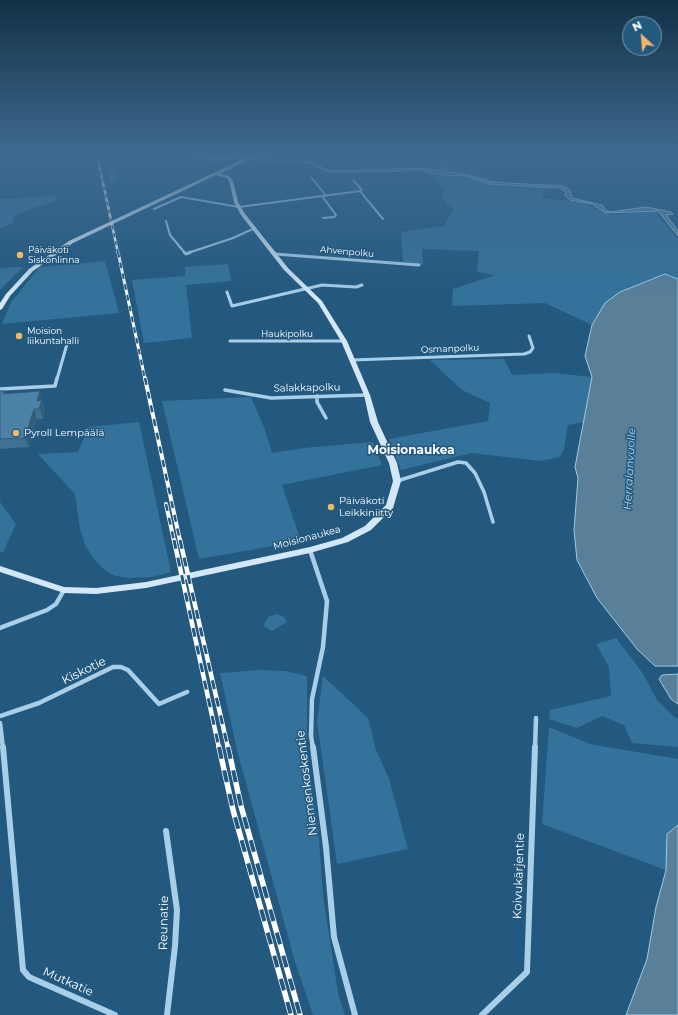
<!DOCTYPE html>
<html>
<head>
<meta charset="utf-8">
<style>
  body { margin:0 }
  #map { position:relative; width:678px; height:1015px; overflow:hidden; background:#23597f; font-family:Montserrat,sans-serif }
  canvas { display:block }
  .north { position:absolute; left:622px; top:16px; width:40px; height:40px; box-sizing:border-box; background:#23597f; border:1px solid #7b9bb2; border-radius:50%; rotate:334deg; font-size:11px; font-weight:700; line-height:16px; text-align:center; color:#fff }
  .north::after { content:''; display:block; margin:auto; width:14px; height:18px; background:#f1b86c; clip-path:polygon(50% 0,100% 100%,50% 72%,0 100%) }
</style>
</head>
<body>
<div id="map">
<canvas width="678" height="1015"></canvas>
<div class="north">N</div>
</div>
<script>
const ctx = document.querySelector('canvas').getContext('2d');
ctx.lineJoin = 'round';
function paint(path, color) {
  ctx.fillStyle = color;
  ctx.fill(path, 'evenodd');
}
function shape(rows) {
  const path = new Path2D();
  for (const r of rows) {
    path.moveTo(r[0], r[1]);
    for (let i = 2; i < r.length; i += 2) path.lineTo(r[i], r[i + 1]);
  }
  return path;
}
function stroke(path, color, width, dash) {
  ctx.strokeStyle = color;
  ctx.lineWidth = width;
  ctx.lineCap = dash ? 'butt' : 'round';
  ctx.setLineDash(dash || []);
  ctx.stroke(path);
}
function write(font, color, halo, rows, align = 'center') {
  ctx.font = font + ' Montserrat,sans-serif';
  ctx.lineWidth = 3;
  ctx.setLineDash([]);
  ctx.textBaseline = 'middle';
  ctx.strokeStyle = halo;
  ctx.fillStyle = color;
  for (const [text, x, y, turn = 0] of rows) {
    ctx.save();
    ctx.translate(x, y);
    ctx.rotate((+turn || 0) * Math.PI / 180);
    ctx.textAlign = isNaN(turn) ? turn : align;
    if (halo) ctx.strokeText(text, 0, 0);
    ctx.fillText(text, 0, 0);
    ctx.restore();
  }
}
paint(shape([
  [107,155,199,155,228,162,222,166,191,159,156,162,143,159,125,160,115,166,119,176,116,181,109,182,107,166,112,163],
  [448,162,457,172,470,173,492,180,512,184,558,184,545,190,541,198,585,203,608,214,620,215,653,210,658,212,657,215,678,239,678,279,665,274,605,303,592,325,545,303,452,306,453,289,495,275,477,272,479,251,422,249,423,265,403,262,401,232,444,226,453,210,443,199,444,189,415,163],
  [58,195,56,200,50,203,27,210,14,216,14,222,0,229,0,196,1,199,9,199],
  [105,261,119,313,2,324,11,302,40,267],
  [228,264,231,281,186,285,192,338,144,343,132,280,185,276,185,267],
  [21,267,22,268,0,290,0,268],
  [504,359,512,375,553,373,592,377,584,422,568,425,564,449,560,457,541,461,471,453,401,470,389,439,488,421,490,403,462,390,430,360],
  [251,397,265,430,272,453,304,448,373,442,382,465,282,485,301,541,199,559,162,401],
  [139,422,171,572,152,577,129,578,116,576,106,571,94,559,85,545,80,529,75,494,38,454,78,452,89,427],
  [0,502,16,524,3,552,0,552],
  [277,614,284,617,287,622,272,631,263,626,268,617],
  [616,638,642,672,657,700,673,716,678,719,678,747,632,743,624,725,602,716,577,728,549,719,550,710,611,696,609,667,596,644],
  [260,670,285,671,307,676,307,755,318,826,323,896,338,993,345,1015,313,1015,295,962,237,750,220,673],
  [323,676,368,718,376,750,389,779,408,849,337,864,317,721],
  [549,727,590,744,678,759,678,825,667,834,666,870,542,824]
]), '#34729b');
const water = shape([
  [186,155,222,159,245,156,274,160,302,161,312,162,330,171,419,168,468,175,491,182,562,186,570,190,572,198,602,205,607,211,611,212,646,207,671,212,673,214,666,215,678,231,678,236,658,211,606,213,592,204,570,200,565,195,566,192,560,188,489,184,467,176,444,175,419,170,384,172,332,172,323,170,312,164,300,162,274,162,241,158,216,160,186,155],
  [665,274,678,279,678,666,655,666,637,649,597,598,577,560,574,530,578,478,575,467,592,377,585,356,592,325,605,303,620,292,665,274],
  [678,674,678,704,671,699,659,679,662,675,678,674],
  [678,825,678,1015,626,1015,647,959,656,907,666,870,667,834,678,825]
]);
paint(water, '#597f99');
stroke(water, '#9dcbe7', 1);
stroke(shape([
  [311,177,326,196],
  [353,180,362,190,360,191],
  [360,191,383,219],
  [322,196,336,215,334,217,323,218],
  [154,209,181,197,239,207,360,191],
  [166,221,170,235,185,253],
  [188,253,233,238,255,228]
]), '#a9cee7', 2);
stroke(shape([
  [184,252,186,254,191,252],
  [275,254,419,265],
  [227,292,232,306,322,285,356,287,362,285],
  [230,341,344,341],
  [352,360,524,354,530,352,533,348,529,336],
  [57,379,67,344]
]), '#a9cee7', 3);
stroke(shape([
  [0,389,55,386,57,378],
  [225,390,271,398,367,395],
  [317,396,317,402,326,418],
  [397,481,458,462,466,463,475,473,484,492,493,522]
]), '#a9cee7', 3.5);
stroke(shape([
  [310,550,327,601,323,647,312,699,311,736,313,748],
  [0,628,47,610,56,604,64,590],
  [0,716,39,703,113,667,121,667,128,670,159,704,187,692],
  [0,723,3,748],
  [535,748,536,718]
]), '#a9cee7', 4.5);
stroke(shape([
  [3,747,23,970,29,977,115,1015],
  [313,747,326,847,334,937,355,1015],
  [166,831,177,910,175,946,167,1015],
  [482,1015,527,972,535,747]
]), '#a9cee7', 6);
paint(shape([
  [252,155,258,155,220,174,229,176,233,181,238,202,245,214,288,268,322,301,347,341,370,395,378,422,397,463,401,481,393,508,371,530,348,542,310,553,146,588,96,594,64,593,0,572,0,566,64,587,96,588,146,582,310,547,342,538,365,526,386,505,393,481,389,463,370,422,364,395,341,341,318,303,284,270,241,215,234,202,229,181,227,178,216,175,73,243,33,271,10,296,2,309,0,310,0,303,6,294,29,269,69,241,252,155]
]), '#d3e7f6');
const railFar4 = shape([
  [97,155,118,253]
]);
const railFar3 = shape([
  [118,252,145,379]
]);
const railFar2 = shape([
  [145,378,180,541],
  [166,504,174,541]
]);
const railFar1 = shape([
  [174,540,219,748],
  [180,540,228,748]
]);
const rail = shape([
  [219,747,233,810,291,1015],
  [228,747,241,806,300,1015]
]);
stroke(railFar4, '#fff', 2.5);
stroke(railFar3, '#fff', 3);
stroke(railFar2, '#fff', 4);
stroke(railFar1, '#fff', 4.5);
stroke(rail, '#fff', 5.5);
stroke(railFar4, '#23597f', 1.5, [4]);
stroke(railFar3, '#23597f', 2, [5.5]);
stroke(railFar2, '#23597f', 2.5, [7]);
stroke(railFar1, '#23597f', 3, [9]);
stroke(rail, '#23597f', 4, [12]);
paint(shape([
  [0,391,4,391,5,394,40,391,45,410,43,419,37,419,29,447,0,449]
]), '#407190');
paint(shape([
  [40,391,45,410,43,419,37,401],
  [34,409,37,419,29,447,25,438]
]), '#345c76');
const building = shape([
  [0,391,4,391,3,394,40,391,37,401,42,400,39,409,34,409,25,438,0,439,0,391]
]);
paint(building, '#4b83a8');
stroke(building, '#345c76', 1);
const sky = ctx.createLinearGradient(0, 0, 0, 297);
sky.addColorStop(0, '#133146');
sky.addColorStop(0.52, '#3f6a90');
sky.addColorStop(1, '#3f6a9000');
ctx.fillStyle = sky;
ctx.fillRect(0, 0, 678, 297);
for (const [x, y, r, color] of [
  [20,255,4,"#f1b86c"],
  [19,336,4,"#f1b86c"],
  [16,433,4,"#f1b86c"],
  [331,507,4,"#f1b86c"]
]) {
  const dot = new Path2D();
  dot.arc(x, y, r, 0, 2 * Math.PI);
  ctx.fillStyle = color;
  ctx.fill(dot);
  stroke(dot, '#23597f', 1.5);
}
write('9px', '#fff', '#23597f', [
  ["Päiväkoti",28,250],
  ["Siskonlinna",28,260],
  ["Moision",27,331],
  ["liikuntahalli",27,341]
], 'left');
write('9px', '#fff', '#23597f', [
  ["Ahvenpolku",347,252,5],
  ["Haukipolku",287,334],
  ["Osmanpolku",450,349,-2]
]);
write('10px', '#fff', '#23597f', [
  ["Salakkapolku",307,388,-1],
  ["Moisionaukea",307,538,-15]
]);
write('10px', '#fff', '#23597f', [
  ["Pyroll Lempäälä",24,433],
  ["Päiväkoti",339,501],
  ["Leikkiniitty",339,513]
], 'left');
write('italic 11px', '#b5d7ee', '#23597f', [
  ["Herralanvuolle",630,469,-87]
]);
write('bold 12px', '#fff', '#23597f', [
  ["Moisionaukea",411,450]
]);
write('12px', '#fff', '#23597f', [
  ["Kiskotie",84,671,-26],
  ["Niemenkoskentie",307,783,-97],
  ["Koivukärjentie",519,876,-88],
  ["Reunatie",164,923,-89],
  ["Mutkatie",68,982,24]
]);
</script>
</body>
</html>
